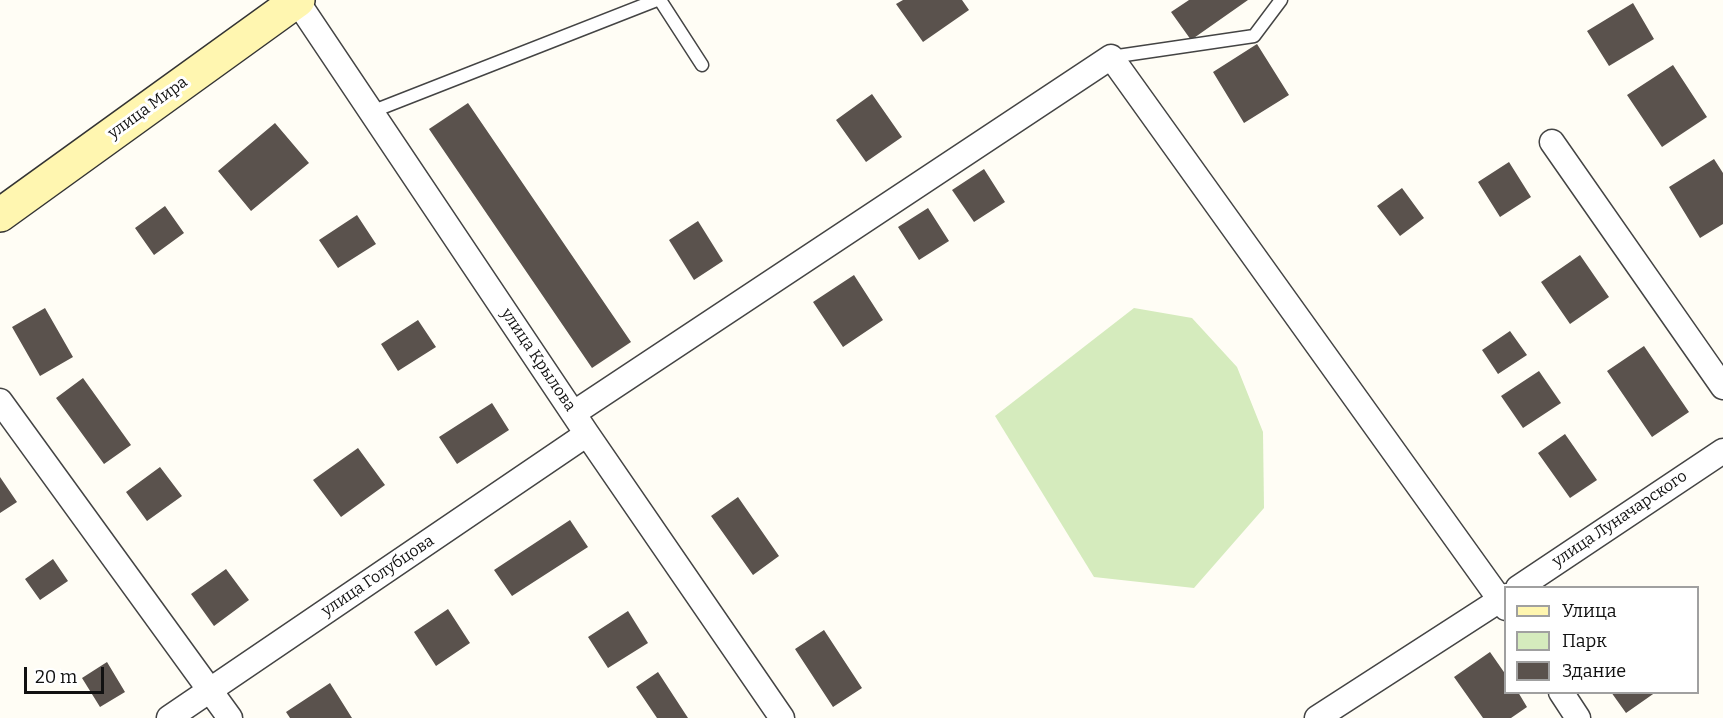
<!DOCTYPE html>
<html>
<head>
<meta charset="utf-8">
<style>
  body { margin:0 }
  #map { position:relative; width:1723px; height:718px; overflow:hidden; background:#fffdf5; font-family:Bitter,serif }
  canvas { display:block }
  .legend { position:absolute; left:1504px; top:586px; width:195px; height:108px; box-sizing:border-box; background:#fff; border:2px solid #a0a0a0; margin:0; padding:8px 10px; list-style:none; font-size:18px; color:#111 }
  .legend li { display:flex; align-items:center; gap:12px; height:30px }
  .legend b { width:30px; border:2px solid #a0a0a0 }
  .scale { position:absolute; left:24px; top:667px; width:80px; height:27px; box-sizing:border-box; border:3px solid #111; border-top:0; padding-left:8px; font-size:18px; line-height:21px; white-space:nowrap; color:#111; -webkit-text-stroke:4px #fff; paint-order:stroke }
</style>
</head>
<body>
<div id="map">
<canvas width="1723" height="718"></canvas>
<ul class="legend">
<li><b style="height:8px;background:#fff6b0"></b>Улица</li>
<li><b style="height:16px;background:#d5ebbd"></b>Парк</li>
<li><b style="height:16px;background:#5a524d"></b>Здание</li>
</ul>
<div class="scale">20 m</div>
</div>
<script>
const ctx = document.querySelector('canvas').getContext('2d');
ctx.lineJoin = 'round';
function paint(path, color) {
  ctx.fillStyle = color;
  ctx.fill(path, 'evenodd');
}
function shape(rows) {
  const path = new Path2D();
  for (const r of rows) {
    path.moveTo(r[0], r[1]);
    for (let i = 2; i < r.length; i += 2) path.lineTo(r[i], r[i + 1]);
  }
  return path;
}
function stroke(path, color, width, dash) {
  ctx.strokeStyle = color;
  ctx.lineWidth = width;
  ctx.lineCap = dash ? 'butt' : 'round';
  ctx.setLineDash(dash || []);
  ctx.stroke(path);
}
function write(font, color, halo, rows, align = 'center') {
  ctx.font = font + ' Bitter,serif';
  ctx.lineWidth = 6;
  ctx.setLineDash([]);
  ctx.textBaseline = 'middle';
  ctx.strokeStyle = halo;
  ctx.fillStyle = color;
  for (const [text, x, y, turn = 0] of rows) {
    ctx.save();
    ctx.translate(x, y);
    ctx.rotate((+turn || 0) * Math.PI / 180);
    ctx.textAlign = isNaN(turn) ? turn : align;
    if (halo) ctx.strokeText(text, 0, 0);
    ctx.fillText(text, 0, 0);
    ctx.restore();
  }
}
paint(shape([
  [1134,308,1192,318,1237,367,1263,432,1264,508,1194,588,1094,577,995,416]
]), '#d5ebbd');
paint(shape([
  [903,0,962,0,969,10,923,42,896,4],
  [1189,0,1248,0,1191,40,1171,12],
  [1633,3,1654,39,1609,66,1587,31],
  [1257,44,1289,95,1244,123,1213,72],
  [1673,65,1707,117,1662,147,1627,95],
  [872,94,902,137,866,162,836,120],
  [468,103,631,342,592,368,429,129],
  [275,123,309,163,251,211,218,171],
  [1714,159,1723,173,1723,224,1700,238,1669,187],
  [1509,162,1531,197,1500,217,1478,182],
  [984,169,1005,202,974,222,952,190],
  [1402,188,1424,218,1400,236,1377,206],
  [165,206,184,233,154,255,135,228],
  [928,208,949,241,919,260,898,227],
  [357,215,376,244,338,268,319,240],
  [698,221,723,261,694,280,669,240],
  [1580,255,1609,297,1570,324,1541,282],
  [854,275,883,320,843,347,813,302],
  [45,308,73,357,40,376,12,327],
  [418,320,436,347,398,371,381,344],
  [1510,331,1527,355,1498,374,1482,350],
  [1644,346,1689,412,1652,437,1607,371],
  [1539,371,1561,403,1523,428,1501,396],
  [83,378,131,445,104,464,56,398],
  [492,403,509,430,457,464,439,437],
  [1565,434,1597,480,1570,498,1538,453],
  [358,448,385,485,341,517,313,480],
  [160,467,182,496,147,521,126,492],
  [0,477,17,502,0,513],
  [738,497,779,556,753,575,711,516],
  [570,520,588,547,512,596,494,570],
  [53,559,68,581,40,600,25,579],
  [226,569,249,600,214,626,191,594],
  [448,609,470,643,436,666,414,632],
  [628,611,648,643,608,668,588,637],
  [824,630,862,688,833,707,795,649],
  [1490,652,1506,675,1506,692,1518,692,1527,707,1511,718,1483,718,1454,677],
  [107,662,125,692,100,707,82,678],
  [658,672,688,718,657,718,636,687],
  [330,683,352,718,290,718,286,712],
  [1611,692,1656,692,1626,713]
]), '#5a524d');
const lane = shape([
  [660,0,702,65],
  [1111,57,1254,36,1281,0],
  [371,112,657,0]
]);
const street = shape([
  [297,1,587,434,782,718],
  [1552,142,1723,387],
  [0,401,230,718],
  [574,413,1111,57,1506,608],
  [1518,588,1723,451],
  [1561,692,1578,718],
  [169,718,587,434],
  [1317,718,1506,596]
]);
const secondary = shape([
  [0,215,298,0]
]);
stroke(lane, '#444', 15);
stroke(street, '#444', 27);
stroke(secondary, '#333', 36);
stroke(lane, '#fff', 12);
stroke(street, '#fff', 24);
stroke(secondary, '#fff6b0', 33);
write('16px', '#111', '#fff', [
  ["улица Мира",148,108,-36],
  ["улица Крылова",538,360,56],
  ["улица Луначарского",1620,519,-34],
  ["улица Голубцова",378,576,-34]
]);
</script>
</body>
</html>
